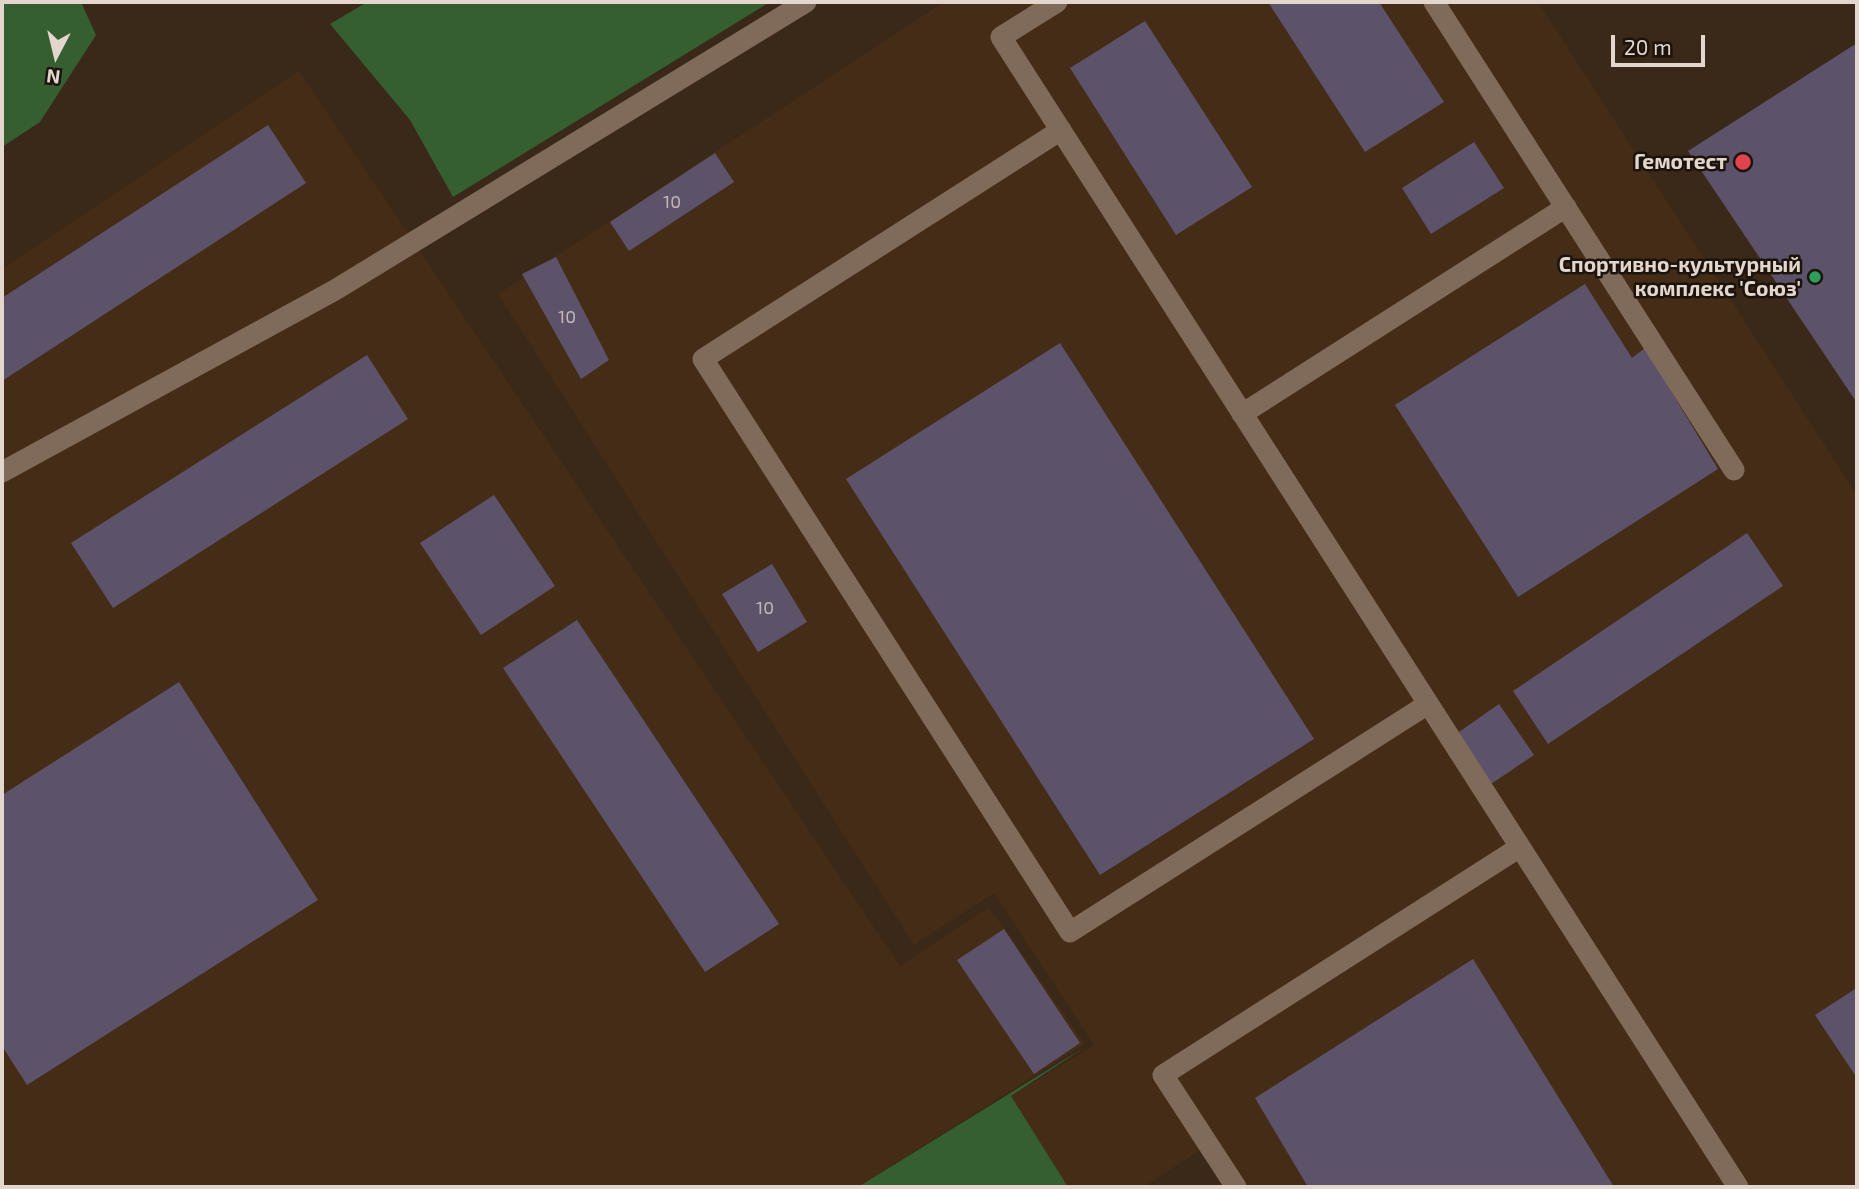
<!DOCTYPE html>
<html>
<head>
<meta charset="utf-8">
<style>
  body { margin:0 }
  #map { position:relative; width:1859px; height:1189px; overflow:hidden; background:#3a2818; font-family:"Exo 2",sans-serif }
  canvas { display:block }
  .frame { position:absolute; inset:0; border:4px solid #e3d7cd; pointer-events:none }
  .north { position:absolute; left:21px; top:21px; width:70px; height:70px; -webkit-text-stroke:5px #1b130c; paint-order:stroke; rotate:187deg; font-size:19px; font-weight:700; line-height:28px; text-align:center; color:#e3d7cd }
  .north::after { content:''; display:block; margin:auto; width:24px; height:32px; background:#e3d7cd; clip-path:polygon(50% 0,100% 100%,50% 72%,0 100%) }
  .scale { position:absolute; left:1611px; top:35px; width:94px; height:32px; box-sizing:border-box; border:4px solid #e3d7cd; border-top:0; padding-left:9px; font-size:21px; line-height:24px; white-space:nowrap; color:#e3d7cd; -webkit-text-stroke:5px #1b130c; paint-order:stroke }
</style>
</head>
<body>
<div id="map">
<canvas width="1859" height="1189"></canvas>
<div class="frame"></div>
<div class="north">N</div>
<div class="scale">20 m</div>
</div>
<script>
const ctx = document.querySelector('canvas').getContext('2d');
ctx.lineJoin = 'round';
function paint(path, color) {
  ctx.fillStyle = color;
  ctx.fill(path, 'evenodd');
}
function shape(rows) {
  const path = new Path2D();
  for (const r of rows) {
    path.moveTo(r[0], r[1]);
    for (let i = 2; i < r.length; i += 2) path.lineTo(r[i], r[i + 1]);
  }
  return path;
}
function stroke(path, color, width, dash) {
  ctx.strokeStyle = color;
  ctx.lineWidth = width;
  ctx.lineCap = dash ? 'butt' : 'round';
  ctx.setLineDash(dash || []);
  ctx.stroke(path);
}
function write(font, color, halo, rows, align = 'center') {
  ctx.font = font + ' "Exo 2",sans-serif';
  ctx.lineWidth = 5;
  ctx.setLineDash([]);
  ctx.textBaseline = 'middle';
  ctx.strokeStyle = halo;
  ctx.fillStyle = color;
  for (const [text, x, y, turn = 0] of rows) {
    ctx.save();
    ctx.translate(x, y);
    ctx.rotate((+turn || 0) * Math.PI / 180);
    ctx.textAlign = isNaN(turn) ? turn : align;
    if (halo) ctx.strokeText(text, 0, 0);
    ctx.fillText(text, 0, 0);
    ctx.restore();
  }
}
paint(shape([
  [944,2,1538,2,1857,495,1857,1187,1236,1187,1208,1145,1144,1187,1068,1187,1011,1096,1094,1045,994,893,914,945,498,294],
  [299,71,900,966,989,907,1085,1044,858,1187,2,1187,2,269]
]), '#442c17');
paint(shape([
  [2,2,81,2,96,35,40,122,2,147],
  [367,2,770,2,453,197,410,120,330,24],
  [1088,1045,1011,1096,1068,1187,858,1187]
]), '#355e31');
paint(shape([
  [1268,2,1379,2,1444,102,1365,152],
  [1145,21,1252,187,1176,235,1070,68],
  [1857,43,1857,403,1688,151],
  [268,125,306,183,2,381,2,298],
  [1474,142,1504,188,1431,234,1402,188],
  [715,153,734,182,629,251,610,222],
  [556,257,609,360,581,379,522,274],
  [1585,284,1632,358,1645,348,1718,469,1518,597,1395,405],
  [1060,343,1314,739,1100,875,846,479],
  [367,355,408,419,113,608,71,543],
  [494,495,555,586,481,635,420,543],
  [1747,533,1783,586,1548,744,1513,691],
  [772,564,807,622,758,652,722,594],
  [577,620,779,924,705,972,503,668],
  [179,682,318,900,27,1085,2,1046,2,795],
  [1499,704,1534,755,1491,784,1456,734],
  [1004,929,1080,1043,1034,1074,957,960],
  [1473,959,1614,1187,1308,1187,1255,1098],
  [1855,989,1857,992,1857,1078,1815,1015]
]), '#5c536a');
stroke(shape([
  [1057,2,1001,37,1738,1187],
  [1434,2,1734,470],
  [1061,130,703,359,1070,932,1428,704],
  [1242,414,1566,207],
  [2,472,335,290,806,2],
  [1236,1187,1163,1075,1520,847]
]), '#806a59', 21);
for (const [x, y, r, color] of [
  [1743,162,9,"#e0444e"],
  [1815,277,7,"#2e9e5b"]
]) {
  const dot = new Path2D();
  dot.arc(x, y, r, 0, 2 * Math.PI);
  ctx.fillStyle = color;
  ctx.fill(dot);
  stroke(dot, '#1b130c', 2.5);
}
write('18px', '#c1b6b4', null, [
  ["10",672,202],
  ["10",567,317],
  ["10",765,608]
]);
write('bold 21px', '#e3d7cd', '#1b130c', [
  ["Гемотест",1727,162],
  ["Спортивно-культурный",1801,265],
  ["комплекс 'Союз'",1801,289]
], 'right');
</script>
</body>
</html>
